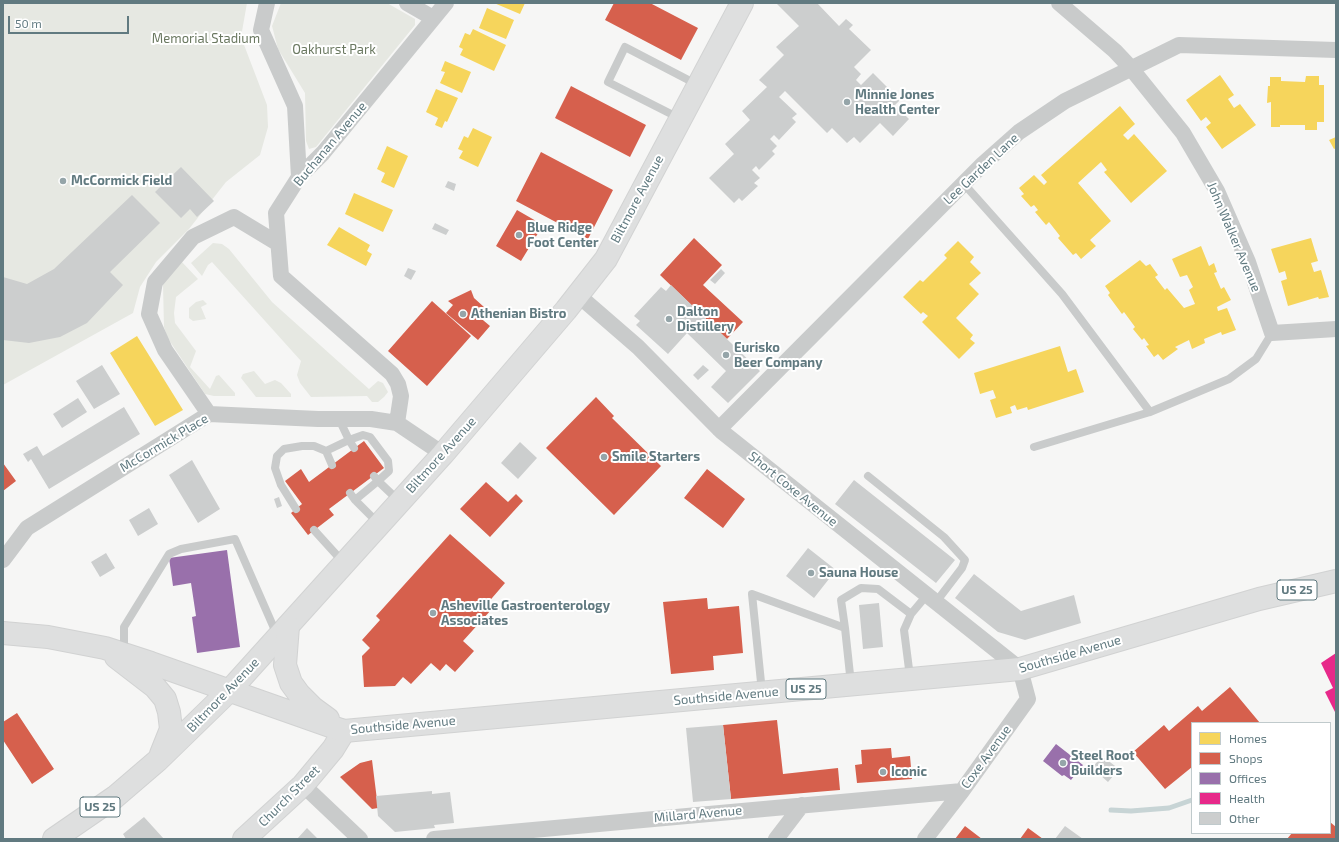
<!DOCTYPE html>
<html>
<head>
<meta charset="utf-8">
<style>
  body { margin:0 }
  #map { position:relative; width:1339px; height:842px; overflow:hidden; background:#f6f6f5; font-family:"Exo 2",sans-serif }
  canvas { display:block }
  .frame { position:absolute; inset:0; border:4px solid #617a80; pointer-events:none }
  .legend { position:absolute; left:1191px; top:722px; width:140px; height:112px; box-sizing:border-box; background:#fff; border:1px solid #c0cacc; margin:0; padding:5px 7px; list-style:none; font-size:12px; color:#617a80 }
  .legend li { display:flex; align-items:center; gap:8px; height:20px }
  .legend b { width:20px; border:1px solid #c0cacc }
  .scale { position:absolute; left:8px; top:16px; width:121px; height:18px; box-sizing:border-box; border:2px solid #617a80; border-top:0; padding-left:5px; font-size:12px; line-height:14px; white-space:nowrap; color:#617a80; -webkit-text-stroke:3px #fff; paint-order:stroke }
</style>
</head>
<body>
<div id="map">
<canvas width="1339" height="842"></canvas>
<div class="frame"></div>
<ul class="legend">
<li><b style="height:11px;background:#f6d55c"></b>Homes</li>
<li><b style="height:11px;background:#d6604d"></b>Shops</li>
<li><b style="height:11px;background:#9970ab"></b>Offices</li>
<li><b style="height:11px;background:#e7298a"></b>Health</li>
<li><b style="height:11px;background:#cccece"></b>Other</li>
</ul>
<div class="scale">50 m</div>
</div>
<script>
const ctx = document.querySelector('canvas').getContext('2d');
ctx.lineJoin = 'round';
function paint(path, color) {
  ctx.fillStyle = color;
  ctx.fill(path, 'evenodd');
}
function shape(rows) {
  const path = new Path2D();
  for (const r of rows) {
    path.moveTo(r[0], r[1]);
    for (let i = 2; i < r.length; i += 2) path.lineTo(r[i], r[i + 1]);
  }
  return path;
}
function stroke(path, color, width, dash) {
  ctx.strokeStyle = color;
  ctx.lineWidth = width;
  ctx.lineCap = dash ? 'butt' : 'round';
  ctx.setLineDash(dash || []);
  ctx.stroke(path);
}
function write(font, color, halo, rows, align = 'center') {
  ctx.font = font + ' "Exo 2",sans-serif';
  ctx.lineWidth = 4;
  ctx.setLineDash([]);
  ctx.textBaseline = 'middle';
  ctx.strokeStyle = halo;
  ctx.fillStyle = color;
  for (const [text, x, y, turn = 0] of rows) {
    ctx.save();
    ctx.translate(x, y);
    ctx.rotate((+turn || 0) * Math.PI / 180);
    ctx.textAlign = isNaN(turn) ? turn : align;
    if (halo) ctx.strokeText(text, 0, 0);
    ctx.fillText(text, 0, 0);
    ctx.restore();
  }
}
paint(shape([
  [3,3,247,3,241,37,267,105,268,127,260,155,226,182,189,229,156,262,140,287,133,313,3,385],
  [281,3,387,3,415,19,415,25,316,147,309,149,306,141,305,93,278,49,272,26],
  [213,243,222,244,229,249,272,302,369,389,378,381,383,383,388,392,384,397,378,402,372,402,367,396,311,397,300,383,297,375,301,361,212,262,208,265,202,276,191,263],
  [181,261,198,279,176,297,174,313,175,323,196,351,190,367,210,389,216,376,219,375,235,393,235,396,214,396,205,394,167,337,164,327,163,285,165,280],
  [203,300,207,304,201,307,206,319,193,321,189,318,189,308,196,302],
  [254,371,265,384,275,380,281,383,291,394,291,397,256,397,241,378,243,374]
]), '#e6e8e2');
paint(shape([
  [494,3,525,3,520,14],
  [487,8,514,20,506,39,479,28],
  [473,29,506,45,494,71,460,55,463,49,459,47,465,33,470,35],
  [445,61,471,72,462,93,440,83,445,72,441,71],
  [1220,75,1234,95,1228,99,1234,108,1240,104,1256,125,1222,149,1206,127,1211,123,1206,117,1201,121,1186,100],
  [1306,76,1319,76,1319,85,1324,85,1324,122,1317,122,1317,130,1305,130,1305,125,1280,125,1280,127,1271,127,1271,102,1267,103,1268,86,1270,86,1270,77,1281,77,1281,81,1305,82],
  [436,89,458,98,447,122,445,121,442,128,435,125,438,118,426,112],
  [1120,106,1135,124,1123,135,1128,140,1134,134,1167,171,1131,203,1104,172,1107,170,1101,162,1078,183,1111,221,1090,240,1096,246,1081,259,1076,253,1073,255,1058,238,1060,236,1049,222,1046,225,1035,212,1038,210,1034,205,1031,207,1021,196,1024,194,1019,188,1034,175,1044,185,1047,182,1041,175],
  [473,128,492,137,478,167,459,158,463,151,458,149,464,136,468,138],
  [1336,137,1336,148,1334,149,1329,140],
  [387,146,408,156,394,188,381,182,385,173,377,169],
  [354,193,393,210,383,232,345,214],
  [339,227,370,245,367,251,372,254,366,266,327,245],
  [1311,238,1318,261,1311,263,1314,272,1321,270,1329,297,1319,299,1318,297,1288,306,1281,281,1287,279,1285,271,1279,273,1271,249],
  [958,241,974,257,970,262,981,273,969,284,979,294,956,318,973,335,970,339,975,343,959,359,922,322,928,316,923,312,921,314,903,297,920,280,923,282,947,258,944,255],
  [1201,246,1209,266,1214,263,1217,272,1214,273,1221,289,1224,287,1231,300,1217,307,1218,311,1227,308,1236,330,1222,335,1221,332,1204,339,1205,343,1192,349,1189,340,1175,347,1178,349,1163,360,1158,354,1154,357,1146,346,1149,345,1144,338,1142,340,1133,329,1135,327,1124,312,1122,314,1108,295,1110,293,1105,286,1140,260,1146,266,1150,264,1158,275,1155,277,1165,290,1167,288,1184,308,1195,304,1189,290,1193,287,1187,275,1180,277,1172,259],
  [137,336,183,410,155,426,110,353],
  [1060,346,1068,372,1076,369,1084,392,1028,410,1027,407,1017,410,1015,405,1010,407,1012,413,996,418,990,400,996,398,993,390,980,394,974,373]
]), '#f6d55c');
paint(shape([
  [614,3,650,3,698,28,681,60,605,20],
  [571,86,646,125,630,157,555,118],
  [541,152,613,190,588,239,516,201],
  [517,210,543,225,521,261,496,246],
  [694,238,722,265,703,285,743,322,727,339,660,275],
  [471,290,474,298,484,307,477,315,490,326,478,340,446,313,453,305,448,301],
  [432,301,471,336,427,386,388,351],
  [596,397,614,416,612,418,661,466,614,515,546,448],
  [364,441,384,468,329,509,334,515,308,535,291,513,302,504,285,481,301,469,309,482],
  [3,463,16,481,3,491],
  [707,469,745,499,723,528,684,498],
  [486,482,508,502,516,494,523,501,490,537,460,509],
  [450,534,505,583,486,605,491,610,463,641,474,651,455,672,446,664,440,671,431,663,411,684,403,677,395,686,364,687,362,656,370,648,362,640,380,620,376,616],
  [707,598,708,609,739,606,743,653,713,656,714,670,671,674,663,602],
  [1230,687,1260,723,1192,723,1192,767,1165,789,1133,752,1164,725,1169,731,1198,706,1202,711],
  [17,713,54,769,32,784,3,740,3,722],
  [777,720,783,774,838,768,840,790,731,799,723,725],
  [891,748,892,758,910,756,912,779,857,783,855,765,862,764,861,750],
  [372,760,378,808,372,809,340,777,360,763],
  [1330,822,1336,827,1336,839,1287,839,1292,833,1330,833],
  [965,826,982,839,955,839],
  [1028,828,1043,839,1020,839]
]), '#d6604d');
paint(shape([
  [227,550,240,647,197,653,192,617,196,616,191,583,173,586,169,558],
  [1056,744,1083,765,1071,780,1064,775,1062,776,1043,761]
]), '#9970ab');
paint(shape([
  [1336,653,1336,714,1325,692,1333,688,1321,663]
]), '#e7298a');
stroke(shape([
  [1111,810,1131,811,1169,808,1192,800]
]), '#c7d4d5', 5);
paint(shape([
  [776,3,817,3,839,26,846,19,853,25,849,29,871,50,854,67,861,74,856,80,861,85,873,73,900,100,895,105,909,119,893,136,880,123,860,143,854,137,847,143,832,128,827,133,785,91,779,97,797,114,792,118,796,122,779,140,774,135,770,139,777,146,772,151,775,154,759,170,756,166,752,170,760,178,754,183,758,186,742,201,739,198,734,203,709,178,734,154,725,144,750,120,742,111,767,87,759,80,784,55,776,47,799,26],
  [181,167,214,201,197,217,190,209,181,218,155,192],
  [448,181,456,184,454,191,445,187],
  [132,195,160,223,110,272,123,285,87,323,60,337,29,343,3,340,3,277,27,284,54,269],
  [435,223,449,230,446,235,432,229],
  [408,268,416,271,411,280,404,276],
  [721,269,725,273,715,284,710,280],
  [671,285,760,371,728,403,711,387,726,371,687,333,668,354,636,325,640,321,634,316,661,287,666,291],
  [102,365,120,394,94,409,76,381],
  [703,365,709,370,698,380,693,375],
  [78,398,87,412,62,428,53,414],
  [124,407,140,434,49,489,31,459,28,462,23,454,37,446,43,456],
  [520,442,537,458,518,479,501,463],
  [192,460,220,509,198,523,169,475],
  [854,480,955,560,936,583,835,504],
  [279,497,282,506,277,508,274,499],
  [149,508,158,524,138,536,129,520],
  [808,548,836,570,814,598,786,576],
  [106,553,115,568,100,577,91,562],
  [974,574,1021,611,1074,595,1081,623,1025,640,998,632,955,598],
  [879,603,883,647,863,649,859,605],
  [723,725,731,799,693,802,686,728],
  [1102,756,1119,769,1108,782,1092,768],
  [432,791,432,794,450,792,454,823,434,825,435,828,395,832,378,816,376,796],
  [144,817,164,839,126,839,123,834],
  [1065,826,1083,839,1055,839],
  [307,828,318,839,297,839]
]), '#cccece');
const secondary = shape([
  [230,690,443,454,566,310,606,259,742,3],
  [244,839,303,785,333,749,344,731]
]);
const primary = shape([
  [288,626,285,665,291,683,299,694,313,708,328,719],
  [3,633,48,637,105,648,151,663,344,731,1020,669,1259,599,1336,581],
  [116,657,155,687,165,699,169,712,171,729,161,754],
  [54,839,115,797,157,761,230,690]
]);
stroke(secondary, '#d2d3d3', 24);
stroke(primary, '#d1d2d2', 24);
stroke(shape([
  [679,118,608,82,625,47,698,85],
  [964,184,1062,294,1150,412],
  [339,419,349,440,363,435,370,437,388,461,389,471,378,481,374,476],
  [1034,447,1150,412,1229,379,1256,359,1272,333],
  [332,465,326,451,349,440,354,448],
  [868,476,944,537,965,560,962,568,936,602],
  [350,493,355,500],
  [296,509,281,485,275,468,277,456,284,449,302,446,314,446,326,451],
  [379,524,355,500,378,481,399,501],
  [314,530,343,562],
  [845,628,841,600,861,588,878,589,911,614,927,595],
  [124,652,124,627,169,554,181,549,235,539,277,635],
  [910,677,904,630,911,614],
  [762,692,752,594,845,628,851,684]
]), '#c9cbcb', 8);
stroke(shape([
  [267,3,261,30,295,106,299,177],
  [407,3,433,18],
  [1059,3,1115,51,1130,67,1183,133,1217,191,1248,262,1272,333,1336,329],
  [578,295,638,347,721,431,1020,669,1028,699,962,791,925,839],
  [209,414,165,350,149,314,155,282,193,237,234,217,277,243],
  [397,423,401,396,398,384,392,374,281,276,276,213,299,177,323,153,446,3],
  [719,429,983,164,1019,132,1065,101,1179,45,1336,50],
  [3,560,27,528,209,414,318,419,371,419,397,423,443,454],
  [303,785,360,839],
  [434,839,962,791],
  [776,839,802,805]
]), '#c9cbcb', 16);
stroke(secondary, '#dedfdf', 22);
stroke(primary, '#dedfdf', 22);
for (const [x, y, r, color] of [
  [847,102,4,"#95a5a9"],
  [63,181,4,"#95a5a9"],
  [519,235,4,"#95a5a9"],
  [463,314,4,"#95a5a9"],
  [669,319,4,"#95a5a9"],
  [726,355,4,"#95a5a9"],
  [604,457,4,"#95a5a9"],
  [811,573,4,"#95a5a9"],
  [433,613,4,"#95a5a9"],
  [1063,763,4,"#95a5a9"],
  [883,772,4,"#95a5a9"]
]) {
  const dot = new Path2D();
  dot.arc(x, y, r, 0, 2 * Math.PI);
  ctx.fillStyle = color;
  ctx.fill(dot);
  stroke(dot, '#fff', 1.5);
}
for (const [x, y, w] of [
  [1297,590,40],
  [806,689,40],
  [100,807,40]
]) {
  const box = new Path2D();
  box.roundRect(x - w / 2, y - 10, w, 20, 3);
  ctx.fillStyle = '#fff';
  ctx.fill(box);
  stroke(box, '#617a80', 1);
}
write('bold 12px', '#617a80', null, [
  ["US 25",1297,590],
  ["US 25",806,689],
  ["US 25",100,807]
]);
write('13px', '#6a7860', '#fff', [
  ["Memorial Stadium",206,39],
  ["Oakhurst Park",334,50]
]);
write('bold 13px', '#617a80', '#fff', [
  ["Minnie Jones",855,95],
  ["Health Center",855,110],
  ["McCormick Field",71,181],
  ["Blue Ridge",527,228],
  ["Foot Center",527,243],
  ["Dalton",677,312],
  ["Distillery",677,327],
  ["Athenian Bistro",471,314],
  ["Eurisko",734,348],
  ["Beer Company",734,363],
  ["Smile Starters",612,457],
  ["Sauna House",819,573],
  ["Asheville Gastroenterology",441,606],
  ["Associates",441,621],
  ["Steel Root",1071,756],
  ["Builders",1071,771],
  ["Iconic",891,772]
], 'left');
write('13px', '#617a80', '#fff', [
  ["Buchanan Avenue",330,144,-50],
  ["Lee Garden Lane",981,169,-43],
  ["Biltmore Avenue",637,199,-62],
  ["John Walker Avenue",1234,237,67],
  ["McCormick Place",164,443,-31],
  ["Biltmore Avenue",441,455,-48],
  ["Short Coxe Avenue",793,489,39],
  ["Southside Avenue",1070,654,-16],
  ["Biltmore Avenue",223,695,-46],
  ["Southside Avenue",726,696,-5],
  ["Southside Avenue",403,725,-5],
  ["Coxe Avenue",986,757,-54],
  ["Church Street",289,796,-45],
  ["Millard Avenue",698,814,-5]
]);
</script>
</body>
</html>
